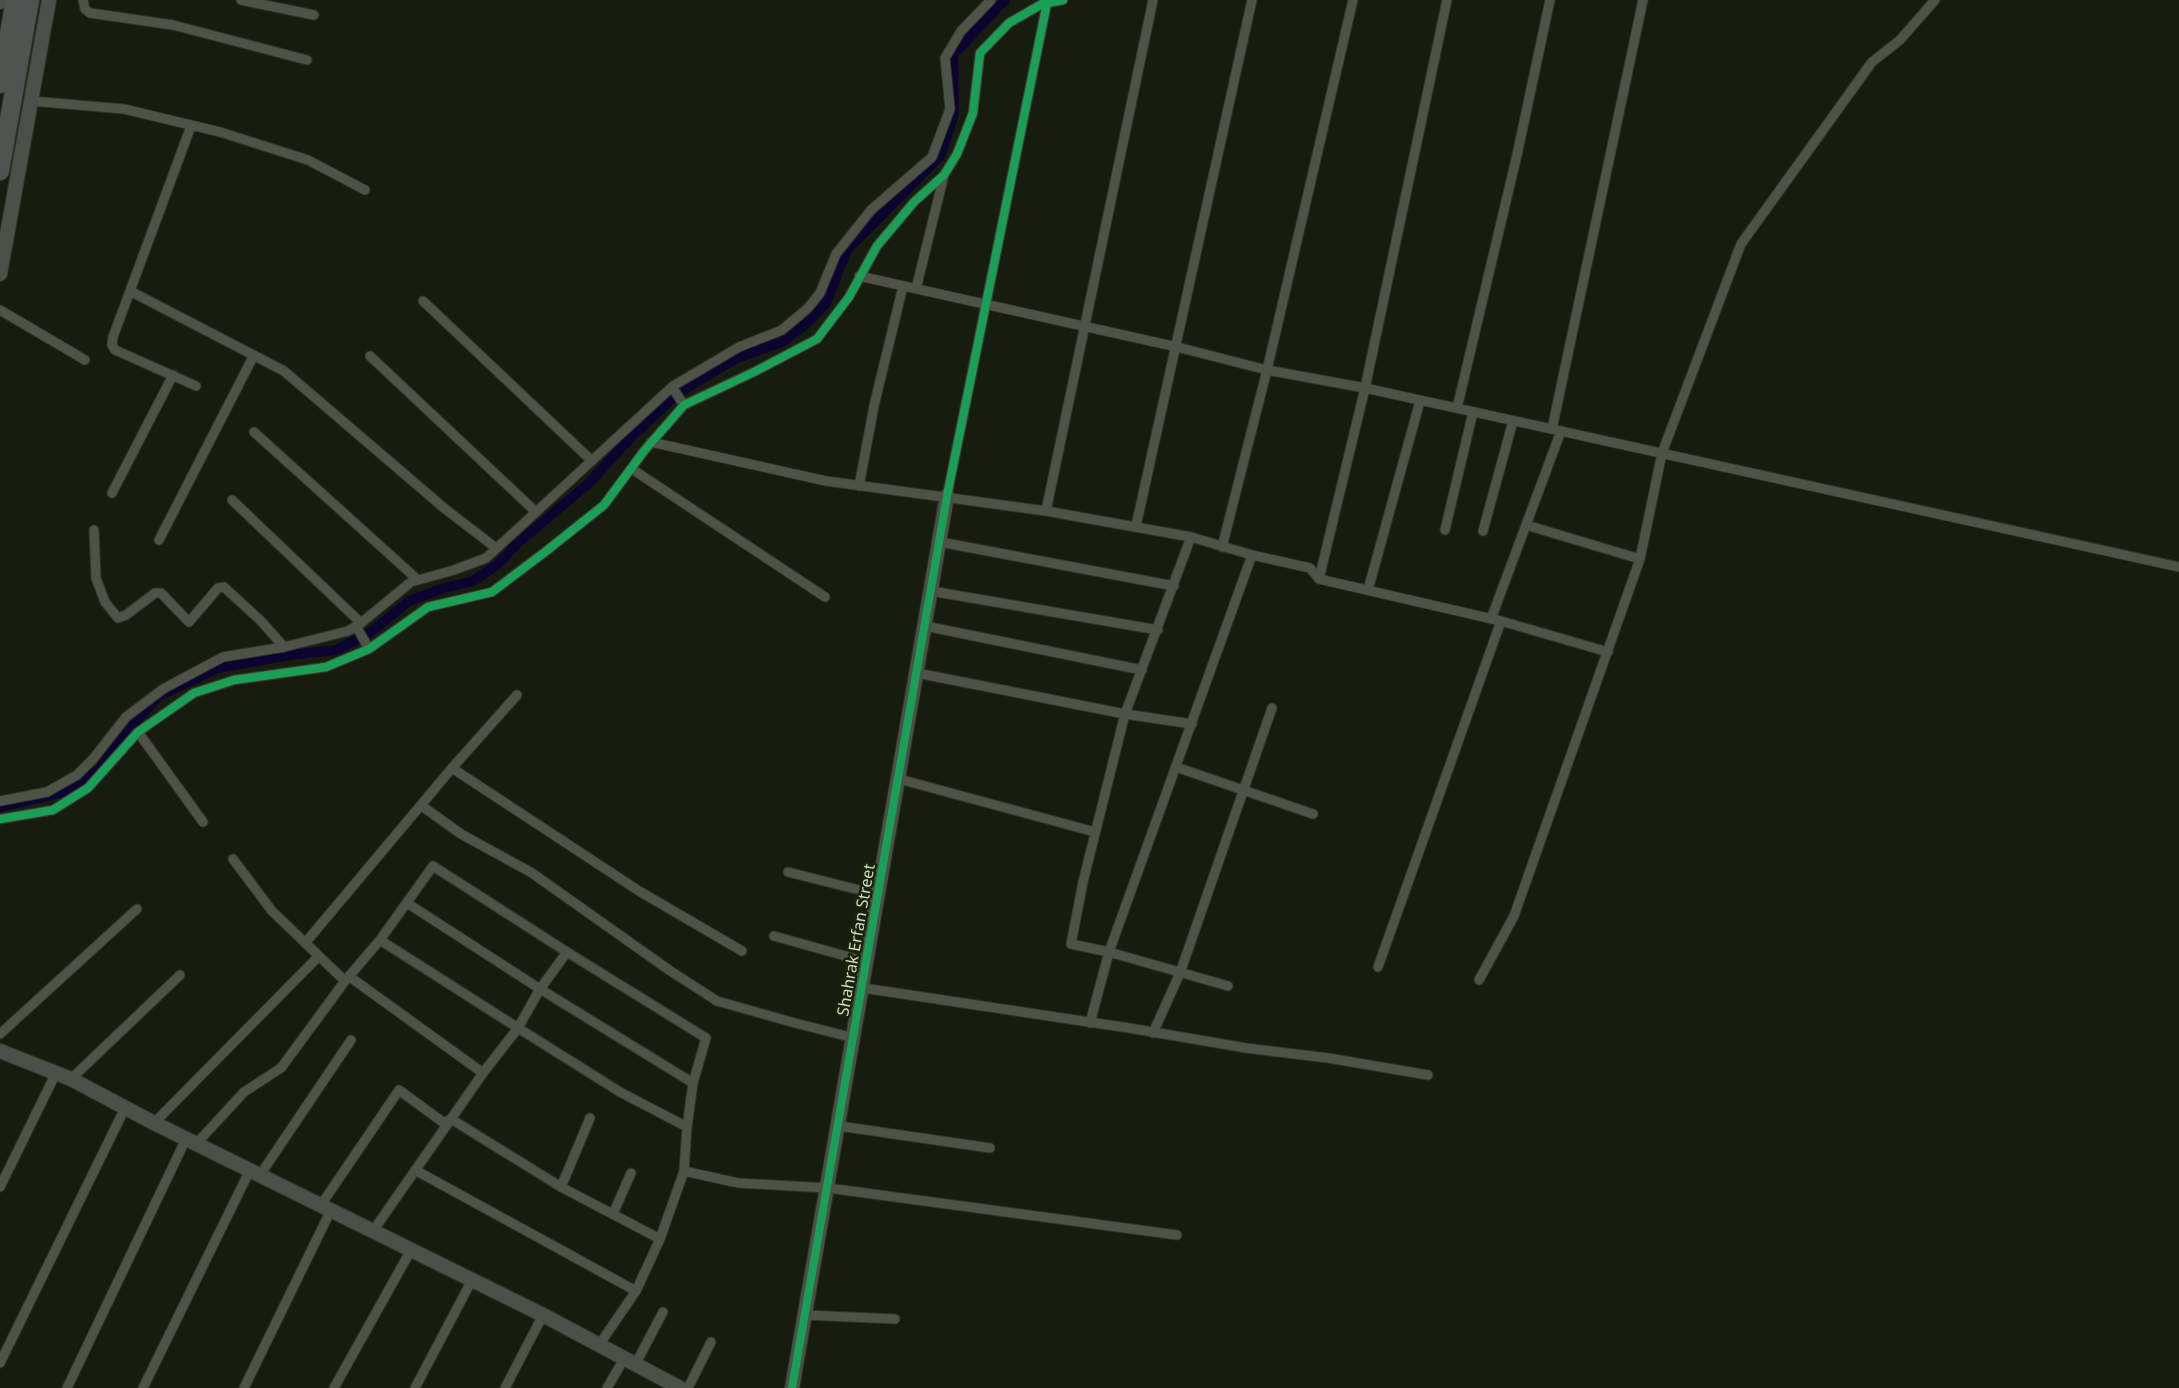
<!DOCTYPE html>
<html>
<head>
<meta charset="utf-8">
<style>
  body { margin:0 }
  canvas { display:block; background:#171d0e }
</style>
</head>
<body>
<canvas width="2179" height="1388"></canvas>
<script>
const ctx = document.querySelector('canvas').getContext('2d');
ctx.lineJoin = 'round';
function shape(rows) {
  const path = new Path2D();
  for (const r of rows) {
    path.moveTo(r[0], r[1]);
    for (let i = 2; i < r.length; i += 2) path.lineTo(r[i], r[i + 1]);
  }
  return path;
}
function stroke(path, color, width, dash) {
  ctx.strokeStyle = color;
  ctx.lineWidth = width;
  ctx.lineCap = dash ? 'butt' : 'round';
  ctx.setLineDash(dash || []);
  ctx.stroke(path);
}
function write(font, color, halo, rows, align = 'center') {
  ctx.font = font + ' "Noto Sans",sans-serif';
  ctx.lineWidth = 5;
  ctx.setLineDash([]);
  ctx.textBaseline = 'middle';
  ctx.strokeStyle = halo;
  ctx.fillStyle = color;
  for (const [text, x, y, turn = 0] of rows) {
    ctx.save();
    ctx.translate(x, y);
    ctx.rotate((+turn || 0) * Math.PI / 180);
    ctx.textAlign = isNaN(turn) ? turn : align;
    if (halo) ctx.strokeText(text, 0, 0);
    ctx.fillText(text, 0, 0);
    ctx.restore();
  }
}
stroke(shape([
  [0,807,61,793,99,770,120,739,159,696,218,668,290,655,336,650,371,632,409,601,444,588,473,581,497,565,517,544,589,483,634,434,678,393,737,358,782,342,806,324,826,303,847,250,941,155,954,113,953,55,1005,0]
]), '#0d0331', 10);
const street = shape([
  [83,0,85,9,90,13,173,25,307,60],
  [241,0,314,15],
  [31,101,124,109,220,132,308,160,365,190],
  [191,126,113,337,112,345,115,350,196,386],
  [859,276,1177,347,1267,370,1365,388,2179,567],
  [916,289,944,175],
  [130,291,284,371,444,508,496,548],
  [423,301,592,461],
  [0,310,85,360],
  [370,356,536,512],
  [672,387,684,405],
  [1457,408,1517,155,1550,0],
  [1552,429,1643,0],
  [254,432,418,580],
  [651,442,826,481,1046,511,1191,537,1252,555,1310,568,1319,579,1501,621,1608,652],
  [632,469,825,597],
  [859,486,874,406,903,286],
  [112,493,173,375],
  [947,496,1047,3],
  [232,500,361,623],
  [1046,511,1153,0],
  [1526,525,1640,559],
  [1136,526,1252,0],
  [94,530,96,578,105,602,118,618,126,615,155,593,161,593,189,622,218,588,224,587,261,621,284,647],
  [1445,530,1473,412],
  [1483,531,1513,421],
  [1191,537,1125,714,1083,882,1071,944,1109,952,1228,986],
  [159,540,254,355],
  [940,542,1174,586],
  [1222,547,1267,370,1353,0],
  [1319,579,1365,388,1447,0],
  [1368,590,1420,401],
  [931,591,1158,630],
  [1491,619,1561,431],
  [356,626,369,649],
  [925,626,1142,670],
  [917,673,1125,714,1192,724],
  [138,732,203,822],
  [1176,767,1313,814],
  [452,768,639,891,742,951],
  [899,779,1095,832],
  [0,801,47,792,77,775,93,759,126,717,163,689,223,657,284,647,348,631,361,623,411,582,454,570,486,558,673,386,739,347,782,330,808,308,820,293,836,254,871,210,932,157,950,109,945,58,961,31,991,0],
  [422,806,461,834,532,873,669,970,717,1001,795,1023,854,1038],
  [0,819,53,810,88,788,138,732,194,693,234,680,326,667,369,649,428,607,492,592,545,552,604,505,644,451,684,405,754,372,817,339,849,297,877,246,914,202,944,175,957,154,973,113,980,53,1009,23,1042,4,1063,0],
  [233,859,272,911,345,981],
  [788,872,879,895],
  [407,903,540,989,567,952,706,1038,693,1083],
  [774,936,867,962],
  [380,940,518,1028,540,989,693,1083,687,1127],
  [306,942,452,768,517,695],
  [1378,967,1501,621],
  [350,977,483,1073],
  [1479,980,1514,916,1640,559,1662,453,1741,244,1872,62,1900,40,1935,0],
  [863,988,1129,1028,1246,1048,1328,1058,1428,1075],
  [1090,1023,1109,952,1252,555],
  [1153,1033,1180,973,1272,708],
  [0,1034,137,909],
  [71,1079,180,975],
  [154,1123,319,956],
  [839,1126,990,1148],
  [196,1144,244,1092,281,1068,345,981,380,940,433,866,567,952],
  [415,1170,636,1291],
  [684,1171,738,1183,828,1188,1177,1235],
  [260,1175,351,1040],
  [0,1187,56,1073],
  [561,1187,590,1118],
  [321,1205,399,1090,444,1123,451,1119,483,1073,518,1028,620,1092,687,1127,684,1171,660,1239],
  [613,1214,631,1173],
  [373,1231,451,1119,561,1187,660,1239,636,1291,599,1345],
  [805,1315,895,1319],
  [0,1363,125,1108],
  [635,1365,663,1312],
  [67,1388,186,1139],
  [143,1388,250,1170],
  [244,1388,331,1210],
  [334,1388,411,1250],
  [415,1388,472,1280],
  [505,1388,543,1315],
  [607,1388,624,1359],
  [688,1388,711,1342]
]);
const secondary = shape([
  [0,2,0,0],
  [0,274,49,0],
  [0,1051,71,1079,154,1123,543,1315,680,1388],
  [792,1388,947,496]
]);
const highway = shape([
  [0,84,15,0],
  [0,171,30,0]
]);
stroke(street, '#30352b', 11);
stroke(secondary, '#30352b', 16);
stroke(highway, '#30352b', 20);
stroke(street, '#4e5347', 9);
stroke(secondary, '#4c5049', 14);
stroke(highway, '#4f5451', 18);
stroke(shape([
  [0,819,53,810,88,788,138,732,194,693,234,680,326,667,369,649,428,607,492,592,545,552,604,505,644,451,684,405,754,372,817,339,849,297,877,246,914,202,944,175,957,154,973,113,980,53,1009,23,1042,4,1063,0],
  [792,1388,947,496,1047,3]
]), '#1a9f57', 8);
write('16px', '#d1d9c8', '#182308', [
  ["Shahrak Erfan Street",857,940,-80]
]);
</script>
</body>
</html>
